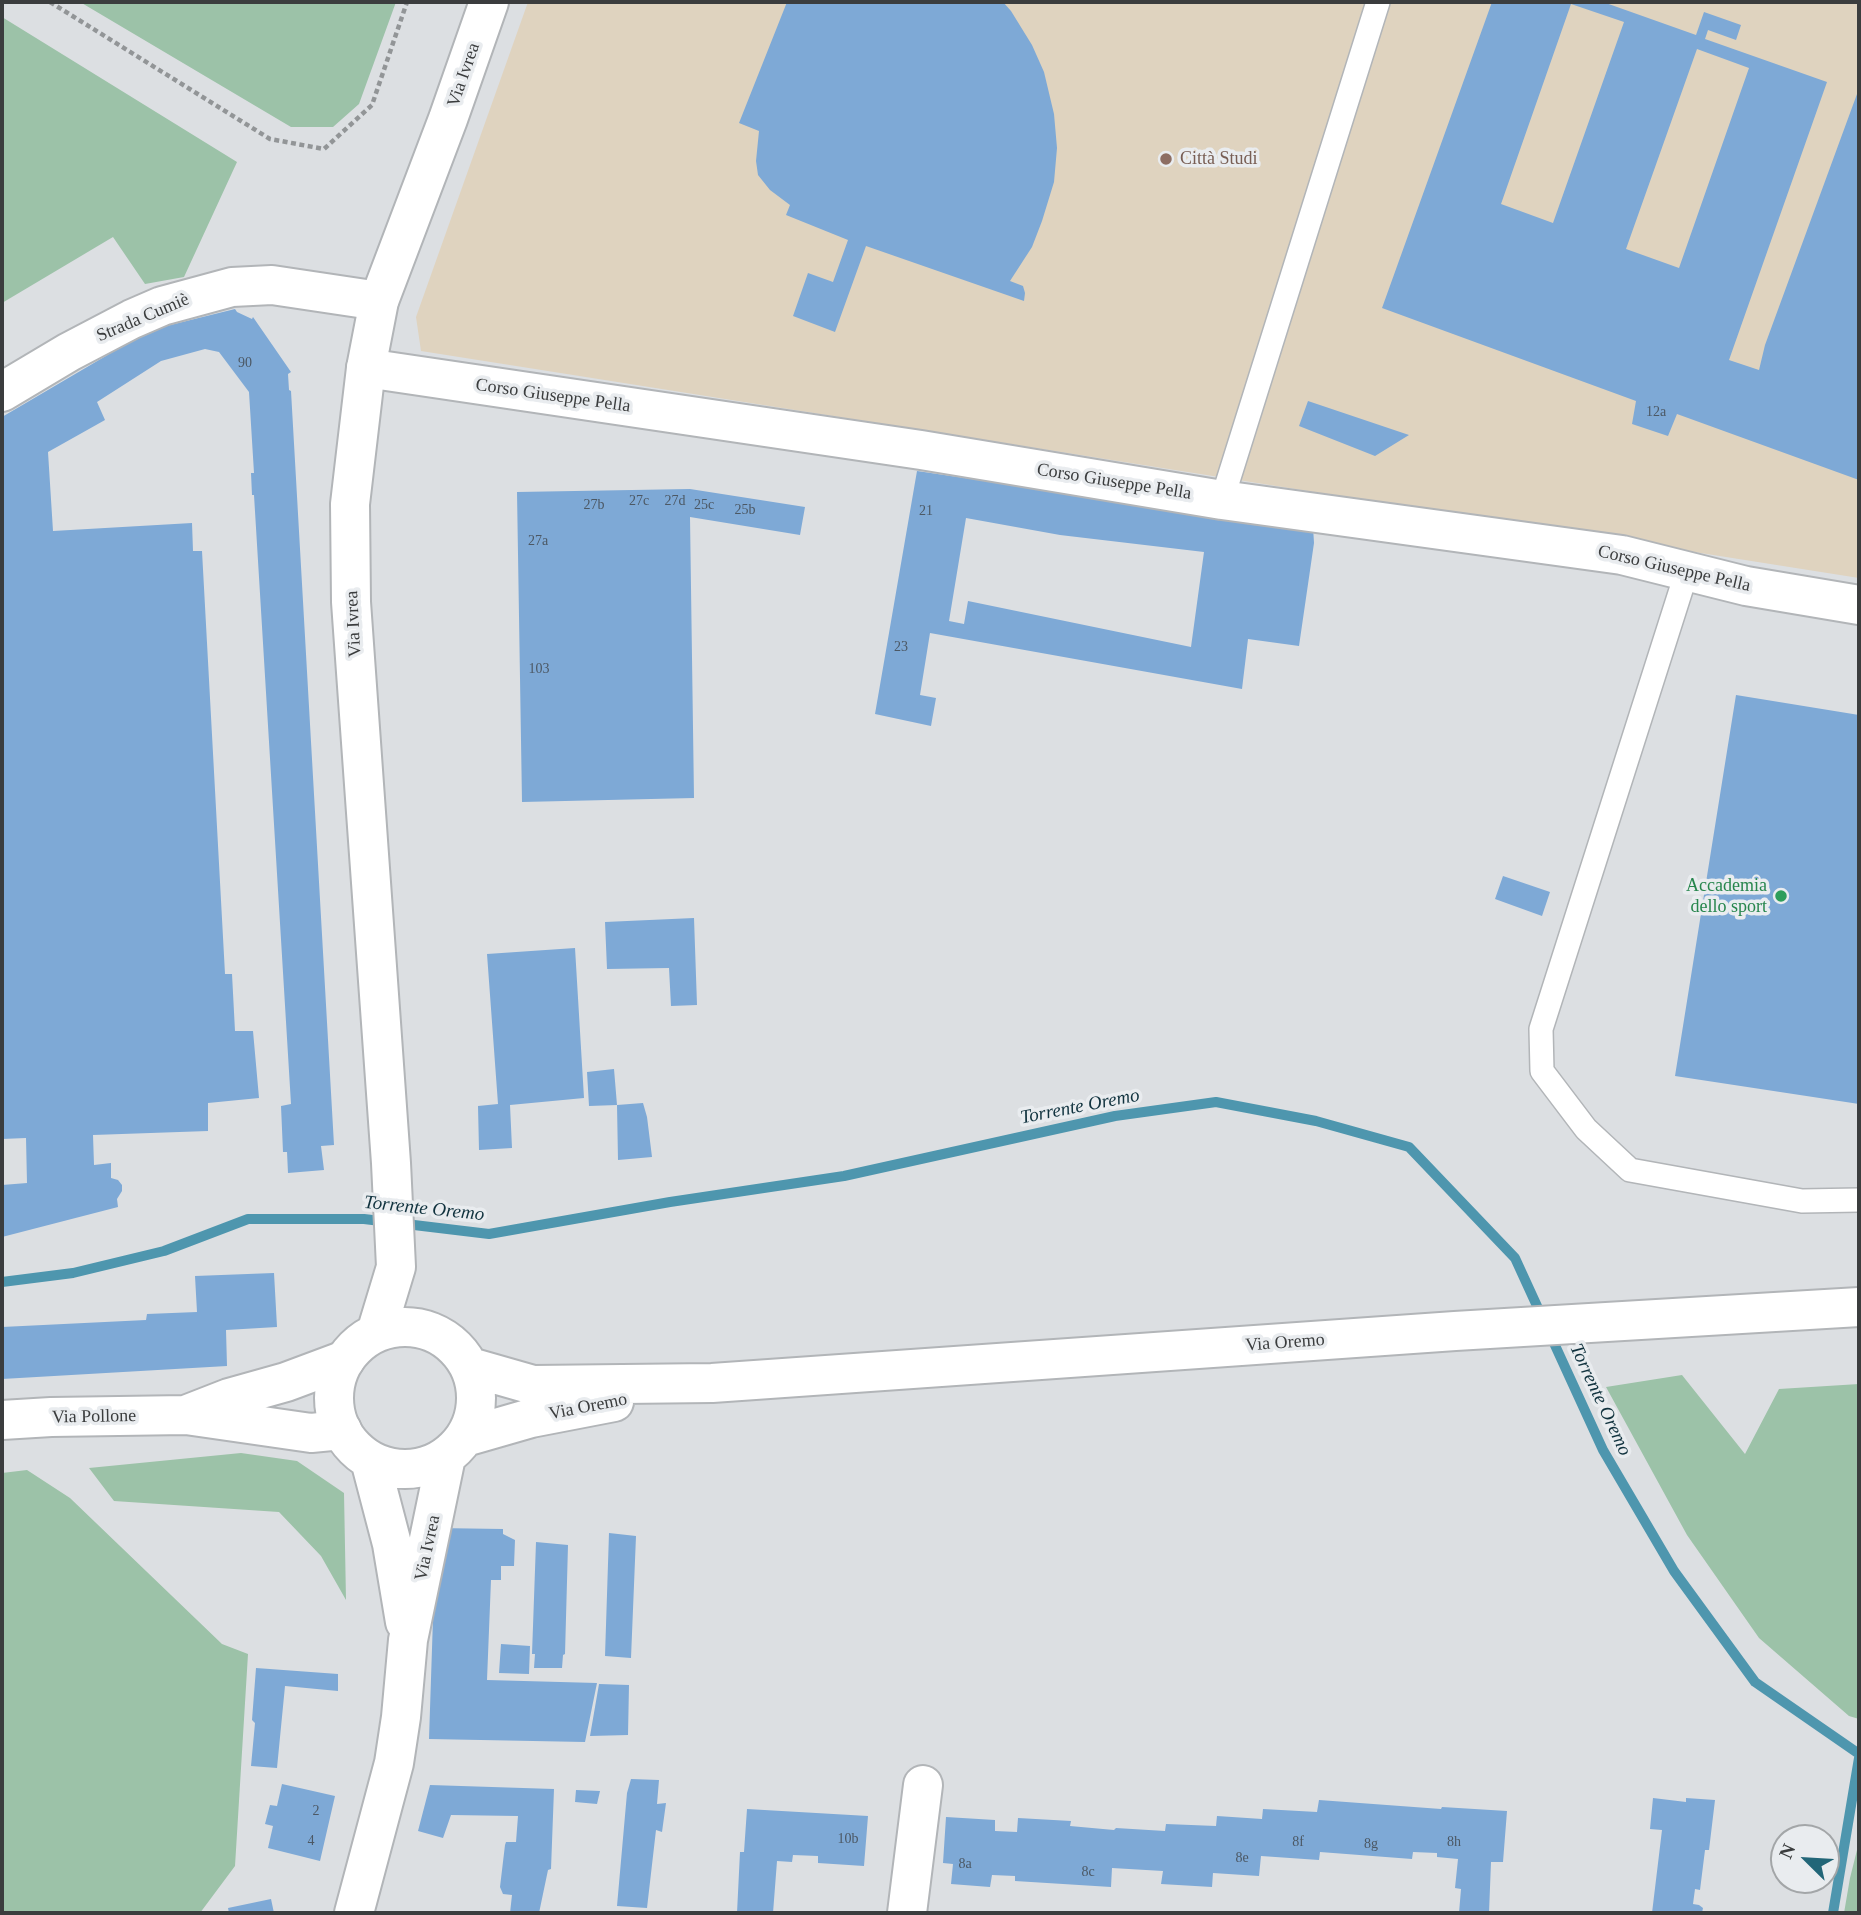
<!DOCTYPE html>
<html>
<head>
<meta charset="utf-8">
<style>
  body { margin:0 }
  #map { position:relative; width:1861px; height:1915px; overflow:hidden; background:#dcdfe2; font-family:"Times New Roman",serif }
  canvas { display:block }
  .frame { position:absolute; inset:0; border:4px solid #3b3d3e; pointer-events:none }
  .north { position:absolute; left:1770px; top:1824px; width:70px; height:70px; box-sizing:border-box; background:#e9ecef; border:2px solid #a3a6a8; border-radius:50%; rotate:294deg; font-size:19px; font-weight:700; line-height:28px; text-align:center; color:#3b3d3e }
  .north::after { content:''; display:block; margin:auto; width:24px; height:32px; background:#226678; clip-path:polygon(50% 0,100% 100%,50% 72%,0 100%) }
</style>
</head>
<body>
<div id="map">
<canvas width="1861" height="1915"></canvas>
<div class="frame"></div>
<div class="north">N</div>
</div>
<script>
const ctx = document.querySelector('canvas').getContext('2d');
ctx.lineJoin = 'round';
function paint(path, color) {
  ctx.fillStyle = color;
  ctx.fill(path, 'evenodd');
}
function shape(rows) {
  const path = new Path2D();
  for (const r of rows) {
    if (r.length === 3) {
      path.moveTo(r[0] + r[2], r[1]);
      path.arc(r[0], r[1], r[2], 0, 2 * Math.PI);
      continue;
    }
    path.moveTo(r[0], r[1]);
    for (let i = 2; i < r.length; i += 2) path.lineTo(r[i], r[i + 1]);
  }
  return path;
}
function stroke(path, color, width, dash) {
  ctx.strokeStyle = color;
  ctx.lineWidth = width;
  ctx.lineCap = dash ? 'butt' : 'round';
  ctx.setLineDash(dash || []);
  ctx.stroke(path);
}
function write(font, color, halo, rows, align = 'center') {
  ctx.font = font + ' "Times New Roman",serif';
  ctx.lineWidth = 7;
  ctx.setLineDash([]);
  ctx.textBaseline = 'middle';
  ctx.strokeStyle = halo;
  ctx.fillStyle = color;
  for (const [text, x, y, turn = 0] of rows) {
    ctx.save();
    ctx.translate(x, y);
    ctx.rotate((+turn || 0) * Math.PI / 180);
    ctx.textAlign = isNaN(turn) ? turn : align;
    if (halo) ctx.strokeText(text, 0, 0);
    ctx.fillText(text, 0, 0);
    ctx.restore();
  }
}
paint(shape([
  [528,2,1859,2,1859,578,421,351,416,317]
]), '#dfd3bf');
paint(shape([
  [80,2,396,2,359,104,333,127,291,127],
  [2,17,237,162,184,277,145,284,113,237,2,303],
  [1682,1375,1745,1454,1779,1389,1859,1384,1859,1719,1849,1716,1759,1638,1687,1535,1606,1387],
  [241,1453,297,1461,344,1493,346,1600,321,1556,279,1512,114,1501,89,1468],
  [27,1470,70,1498,222,1644,248,1654,235,1866,200,1913,2,1913,2,1473],
  [1859,1842,1859,1913,1844,1913,1850,1878]
]), '#9cc2a8');
stroke(shape([
  [2,1282,73,1273,164,1251,248,1219,364,1219,489,1234,670,1202,844,1176,1115,1116,1216,1102,1316,1121,1409,1147,1515,1258,1603,1450,1674,1571,1755,1682,1859,1754],
  [1833,1913,1859,1758]
]), '#4e96ae', 10);
paint(shape([
  [787,2,1003,2,1011,11,1032,45,1044,72,1054,114,1057,148,1054,182,1042,221,1032,247,1010,281,1023,286,1025,293,1024,301,866,246,835,332,793,316,808,273,833,282,848,240,786,215,790,205,770,190,758,175,756,161,759,131,739,123],
  [1492,2,1603,2,1696,35,1704,12,1741,25,1736,40,1708,30,1705,39,1827,82,1729,360,1759,370,1765,345,1857,94,1859,95,1859,480,1677,414,1668,436,1632,424,1636,401,1382,308],
  [1571,4,1624,22,1553,223,1501,204],
  [1697,49,1749,68,1679,268,1626,249],
  [235,309,237,312,252,319,253,317,291,372,288,374,289,390,291,391,334,1145,321,1146,324,1170,288,1173,287,1152,283,1152,281,1106,291,1104,254,495,252,495,251,473,254,473,249,392,219,352,205,349,161,361,97,402,105,420,48,452,53,531,192,523,193,551,202,551,225,974,232,974,235,1031,253,1031,259,1098,208,1103,208,1131,93,1135,94,1165,111,1163,111,1178,118,1180,122,1185,122,1191,117,1199,118,1207,2,1237,2,1185,27,1183,26,1138,2,1139,2,417,150,330],
  [1308,401,1409,435,1375,456,1299,426],
  [917,471,1267,522,1313,527,1314,543,1299,646,1248,639,1242,689,930,633,920,695,936,698,931,726,875,714],
  [966,518,1060,535,1204,552,1191,647,968,601,964,624,949,621],
  [690,489,805,507,800,535,690,517,694,798,522,802,517,492],
  [1736,695,1859,715,1859,1104,1675,1076],
  [1503,876,1550,892,1542,916,1495,899],
  [694,918,697,1005,671,1006,669,968,607,969,605,922],
  [575,948,584,1098,510,1105,512,1148,479,1150,478,1106,498,1104,487,954],
  [614,1069,617,1105,589,1106,587,1072],
  [643,1103,647,1117,652,1157,618,1160,617,1105],
  [274,1273,277,1327,226,1330,227,1366,2,1379,2,1327,146,1320,147,1314,197,1312,195,1276],
  [436,1528,503,1529,503,1534,515,1540,514,1566,501,1566,501,1580,491,1580,487,1680,597,1683,585,1742,429,1739],
  [609,1533,636,1536,631,1658,605,1656],
  [536,1542,568,1545,565,1654,563,1655,562,1668,534,1668,535,1654,532,1654],
  [501,1644,530,1646,529,1674,499,1673],
  [256,1668,338,1674,338,1691,285,1686,277,1768,251,1766,255,1723,252,1720],
  [599,1684,629,1685,628,1735,590,1736],
  [631,1779,659,1780,657,1804,666,1803,662,1832,656,1830,647,1908,617,1906,627,1793],
  [282,1784,335,1796,320,1861,268,1848,273,1826,265,1824,270,1805,277,1806],
  [430,1785,554,1789,551,1869,548,1870,539,1913,510,1913,512,1895,503,1894,500,1887,505,1845,506,1842,516,1842,518,1816,451,1815,443,1838,418,1831],
  [576,1790,600,1791,597,1804,575,1802],
  [1653,1798,1686,1802,1686,1798,1715,1800,1709,1850,1705,1850,1700,1890,1695,1889,1693,1904,1699,1905,1703,1908,1702,1913,1652,1913,1662,1830,1650,1829],
  [1319,1800,1441,1809,1442,1807,1507,1811,1503,1862,1491,1862,1489,1913,1459,1913,1461,1889,1455,1888,1458,1859,1437,1857,1437,1853,1413,1852,1412,1859,1320,1852,1319,1860,1261,1856,1259,1876,1213,1873,1212,1887,1161,1884,1163,1871,1112,1868,1111,1887,1015,1881,1015,1876,992,1875,990,1887,951,1884,953,1864,943,1863,946,1817,995,1820,995,1831,1017,1832,1018,1818,1071,1821,1070,1826,1114,1830,1116,1828,1165,1831,1166,1824,1216,1826,1217,1816,1262,1819,1263,1809,1317,1812],
  [747,1809,868,1816,864,1866,818,1863,818,1856,793,1855,792,1862,777,1861,773,1913,737,1913,740,1852,744,1852],
  [271,1899,274,1913,229,1913,228,1908]
]), '#7ea9d6');
const service = shape([
  [1222,500,1378,2],
  [1687,571,1541,1029,1542,1071,1586,1129,1630,1170,1802,1201,1859,1200]
]);
const minor = shape([
  [366,368,921,450,1222,500,1622,555,1746,586,1859,605],
  [2,392,69,352,132,319,162,306,232,287,272,285,379,301],
  [907,1913,923,1785]
]);
const tertiary = shape([
  [188,1414,229,1398,286,1382,345,1360],
  [2,1420,51,1417,186,1415,311,1433,342,1430]
]);
const secondary = shape([
  [405,1398,71],
  [376,1333,396,1267,391,1163,351,602,350,504,366,368,379,301,448,119,489,2],
  [470,1367,533,1385,712,1383,1455,1331,1859,1307],
  [465,1437,531,1418,614,1402],
  [370,1460,392,1544,405,1622],
  [354,1913,394,1763,401,1717,408,1640,446,1457]
]);
stroke(service, '#b2b5b8', 26);
stroke(minor, '#b2b5b8', 42);
stroke(tertiary, '#b2b5b8', 42);
stroke(secondary, '#b2b5b8', 42);
stroke(shape([
  [50,2,270,139,324,149,372,105,407,2]
]), '#929597', 4.5, [5, 3.5]);
stroke(service, '#fff', 23);
stroke(minor, '#fff', 38);
stroke(tertiary, '#fff', 38);
stroke(secondary, '#fff', 38);
for (const [x, y, r, color] of [
  [1166,159,7,"#8d6e63"],
  [1781,896,7,"#2e9e5b"]
]) {
  const dot = new Path2D();
  dot.arc(x, y, r, 0, 2 * Math.PI);
  ctx.fillStyle = color;
  ctx.fill(dot);
  stroke(dot, '#e9ecef', 2.5);
}
write('14px', '#4c5864', null, [
  ["90",245,363],
  ["12a",1656,412],
  ["27c",639,501],
  ["27d",675,501],
  ["27b",594,505],
  ["25c",704,505],
  ["25b",745,510],
  ["21",926,511],
  ["27a",538,541],
  ["23",901,647],
  ["103",539,669],
  ["2",316,1811],
  ["10b",848,1839],
  ["4",311,1841],
  ["8f",1298,1842],
  ["8h",1454,1842],
  ["8g",1371,1844],
  ["8e",1242,1858],
  ["8a",965,1864],
  ["8c",1088,1872]
]);
write('18px', '#3b3d3e', '#e9ecef', [
  ["Via Ivrea",464,75,-71],
  ["Strada Cumiè",143,318,-23],
  ["Corso Giuseppe Pella",553,396,8],
  ["Corso Giuseppe Pella",1114,482,9],
  ["Corso Giuseppe Pella",1674,569,13],
  ["Via Ivrea",354,624,-93],
  ["Via Oremo",1285,1343,-4],
  ["Via Oremo",588,1407,-11],
  ["Via Pollone",94,1417,-1],
  ["Via Ivrea",428,1548,-78]
]);
write('18px', '#785e54', '#e9ecef', [
  ["Città Studi",1180,159]
], 'left');
write('18px', '#27864d', '#e9ecef', [
  ["Accademia",1767,886],
  ["dello sport",1767,907]
], 'right');
write('italic 19px', '#10323e', '#e9ecef', [
  ["Torrente Oremo",1080,1107,-11],
  ["Torrente Oremo",424,1209,6],
  ["Torrente Oremo",1600,1400,65]
]);
</script>
</body>
</html>
